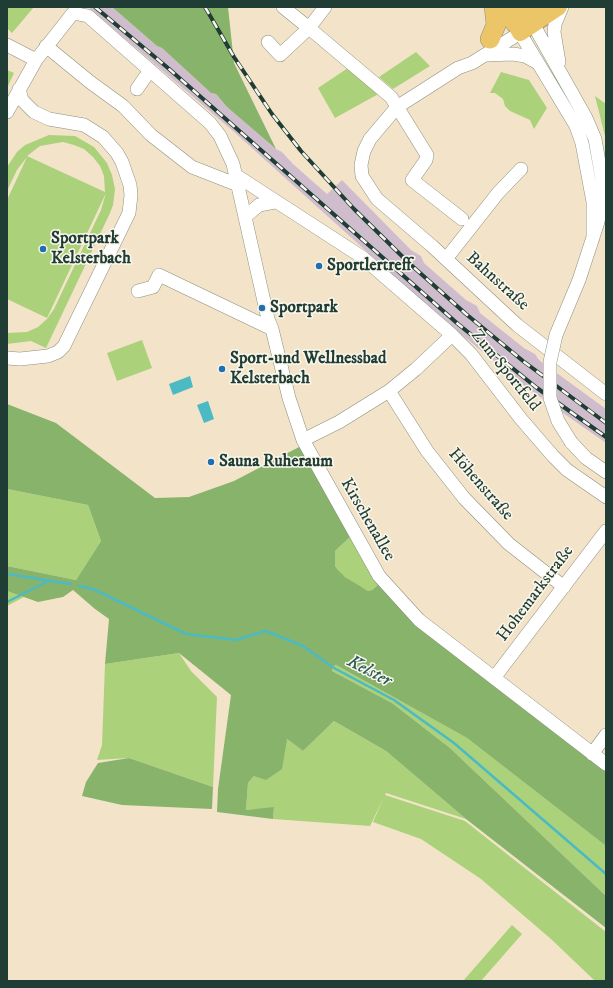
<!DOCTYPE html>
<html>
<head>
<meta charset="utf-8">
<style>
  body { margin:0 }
  #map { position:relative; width:613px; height:988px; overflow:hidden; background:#f3e4c9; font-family:"IM FELL DW Pica",serif }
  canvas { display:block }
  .frame { position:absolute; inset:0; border:8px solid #1f3d34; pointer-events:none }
</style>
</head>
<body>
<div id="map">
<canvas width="613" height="988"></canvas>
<div class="frame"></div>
</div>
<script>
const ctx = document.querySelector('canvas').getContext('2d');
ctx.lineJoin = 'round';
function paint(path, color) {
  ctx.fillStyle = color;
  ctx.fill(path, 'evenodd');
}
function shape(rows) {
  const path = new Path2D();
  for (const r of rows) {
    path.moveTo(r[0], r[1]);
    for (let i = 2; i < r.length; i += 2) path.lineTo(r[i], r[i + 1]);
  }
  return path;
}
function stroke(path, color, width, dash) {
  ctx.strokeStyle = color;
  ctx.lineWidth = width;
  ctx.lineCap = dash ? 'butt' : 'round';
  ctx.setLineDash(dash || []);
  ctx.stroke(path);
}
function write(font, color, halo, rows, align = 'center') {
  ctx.font = font + ' "IM FELL DW Pica",serif';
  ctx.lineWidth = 3;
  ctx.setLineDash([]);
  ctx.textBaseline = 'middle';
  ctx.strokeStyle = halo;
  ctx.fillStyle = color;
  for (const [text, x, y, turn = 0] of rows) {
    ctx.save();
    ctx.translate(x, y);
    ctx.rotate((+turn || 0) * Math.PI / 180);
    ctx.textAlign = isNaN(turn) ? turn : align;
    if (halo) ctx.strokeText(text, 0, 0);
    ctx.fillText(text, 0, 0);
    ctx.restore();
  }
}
paint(shape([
  [88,7,112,7,157,46,162,48,211,93,216,94,227,107,276,149,282,152,293,164,327,194,342,180,411,250,421,256,424,263,466,300,477,306,480,313,524,348,535,354,539,360,606,409,606,443,513,378,505,369,503,371,499,365,451,326,450,324,395,277,233,131]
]), '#cfbdce');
paint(shape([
  [7,7,34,7,12,33,7,28],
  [416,52,430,66,393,89,379,77],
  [351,66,382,92,335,118,318,88],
  [7,70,14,73,7,88],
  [501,72,529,80,547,108,534,129,530,120,510,111,505,106,503,99,495,93,490,93],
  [595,96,606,104,606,140],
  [49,135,75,136,94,147,107,163,112,175,115,189,113,205,110,213,46,348,31,341,7,344,7,333,27,332,38,327,47,319,54,309,101,210,106,193,47,318,7,299,7,200,27,157,17,170,7,191,7,167,17,152,25,145],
  [63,142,74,145,84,149,93,157,100,166,104,176,105,192,27,156,40,146],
  [142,340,152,368,117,381,107,353],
  [7,489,88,505,101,541,76,580,7,566],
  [351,536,379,584,372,590,368,591,355,584,342,575,335,566,335,551],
  [7,591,24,597,7,606],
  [179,653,191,671,217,697,213,787,129,758,97,760,102,745,105,664],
  [336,665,467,738,606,846,606,896,450,748,392,703,332,671,332,667],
  [334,721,386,751,466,819,386,793,385,795,465,821,606,932,606,981,595,981,551,939,481,879,421,839,373,822,384,797,370,826,273,819,274,808,246,810,248,783,287,739,303,751],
  [512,925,522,934,481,981,463,981]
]), '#abd17b');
paint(shape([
  [112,7,228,7,234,63,276,149,227,107,216,94,211,93,162,48,157,46],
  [7,404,56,423,155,498,189,497,234,481,301,446,351,536,335,551,335,566,338,570,345,577,368,591,372,590,379,584,417,624,606,771,606,846,467,738,336,665,332,667,332,671,392,703,450,748,606,896,606,928,466,819,386,751,334,721,303,751,287,739,282,769,266,780,254,776,248,783,246,810,274,807,273,819,217,812,218,789,231,695,179,653,105,664,109,619,95,609,73,590,63,597,38,602,7,591,7,566,76,580,101,541,88,505,7,489],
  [129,758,213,787,212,809,122,805,82,796,86,782,98,763]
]), '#88b36b');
paint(shape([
  [190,376,193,387,173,395,169,384],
  [208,401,214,419,204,423,197,405]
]), '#4cbac3');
stroke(shape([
  [7,574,71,584],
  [79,586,93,589,186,634,236,640,266,631,303,646,334,668,394,700,454,743,606,874],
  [7,602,50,580]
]), '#4cbac3', 2.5);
const minor = shape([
  [325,7,309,28,391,97,427,155,426,160,412,180,462,219],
  [533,24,586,118,595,139,602,179,602,199,598,222,579,280,556,335],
  [268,42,280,55,309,28,283,7],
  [7,45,36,60],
  [46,46,90,82,123,106,151,135,192,167,238,185],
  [486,55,513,54,525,56,538,63],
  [559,62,554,32,555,24,562,7],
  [137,89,150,70],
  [7,112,36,60,73,13,88,16,210,123,220,136,233,164,268,319,272,329,289,398,303,440,379,576,419,620,606,764],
  [237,176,362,257,452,335,471,354,521,419,553,456,567,470,606,497],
  [245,217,259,205,275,202],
  [593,238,593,202,582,143,576,126,520,33,472,63,458,68,397,107,370,139,364,151,361,165,362,176,377,199,432,246,517,325,606,394],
  [446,259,498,193,521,169],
  [138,291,153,287,159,275,272,329],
  [7,358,20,359,48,356,58,352,64,346,129,213,131,195,130,185,122,162,117,153,103,137,84,125,49,119,34,112,22,100,19,89],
  [389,391,427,451,464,498,509,544,564,587],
  [303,440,339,422,389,391,416,369,452,335],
  [571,442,586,458,606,472],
  [494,678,606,531],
  [592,754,606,735]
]);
const major = shape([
  [535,7,514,22,520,33,559,7]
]);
const highway = shape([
  [504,7,514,22],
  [523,7,527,13],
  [490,39,496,25,494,7]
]);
stroke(minor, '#89907e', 14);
stroke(major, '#89907e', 18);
stroke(highway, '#89907e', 20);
stroke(minor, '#fff', 13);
stroke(major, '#ecc569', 16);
stroke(highway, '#ecc569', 19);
const rail = shape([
  [95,7,168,68,458,324,537,388,606,437],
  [205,7,234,57,272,114,301,151,354,209,410,264,466,314,523,361,606,423]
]);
stroke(rail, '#1f3d34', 4);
stroke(rail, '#fbf7ec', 2.5, [8]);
const minorBridge = shape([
  [556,335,550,362,550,398,558,421,571,442]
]);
stroke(minorBridge, '#89907e', 14, []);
stroke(minorBridge, '#fff', 13);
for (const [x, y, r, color] of [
  [43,249,4,"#1f6fb2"],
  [319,266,4,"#1f6fb2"],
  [262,308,4,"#1f6fb2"],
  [222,369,4,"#1f6fb2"],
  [211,462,4,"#1f6fb2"]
]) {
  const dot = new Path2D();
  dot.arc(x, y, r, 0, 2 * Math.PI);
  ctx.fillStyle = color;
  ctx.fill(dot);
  stroke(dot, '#fbf7ec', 1.5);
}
write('bold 17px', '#1f3d34', '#fbf7ec', [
  ["Sportpark",51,239],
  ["Kelsterbach",51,259],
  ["Sportlertreff",327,266],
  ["Sportpark",270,308],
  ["Sport-und Wellnessbad",230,359],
  ["Kelsterbach",230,379],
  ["Sauna Ruheraum",219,462]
], 'left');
write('17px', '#1f3d34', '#fbf7ec', [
  ["Bahnstraße",497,282,42],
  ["Zum Sportfeld",505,371,51],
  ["Höhenstraße",480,485,49],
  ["Kirschenallee",367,520,60],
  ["Hohemarkstraße",536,594,-53]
]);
write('italic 18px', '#2a5c58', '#fbf7ec', [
  ["Kelster",369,672,28]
]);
</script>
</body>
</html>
